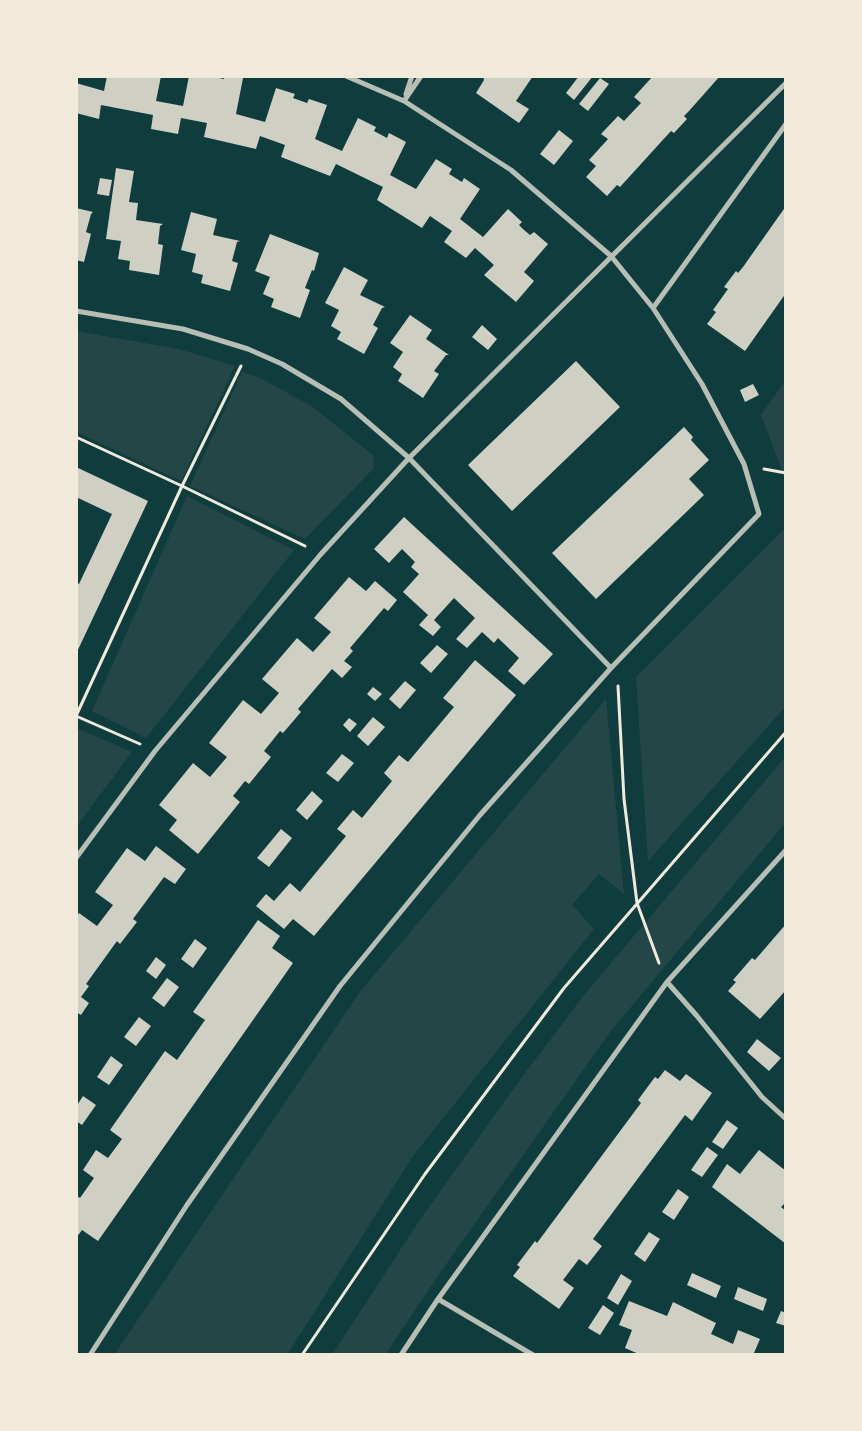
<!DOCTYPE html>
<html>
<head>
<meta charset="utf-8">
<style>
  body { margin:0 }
  #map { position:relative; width:862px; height:1431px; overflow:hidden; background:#0f3d3e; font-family:Roboto,sans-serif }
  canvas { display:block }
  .frame { position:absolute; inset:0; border:78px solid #f1e9da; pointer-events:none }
</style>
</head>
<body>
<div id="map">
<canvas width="862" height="1431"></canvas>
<div class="frame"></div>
</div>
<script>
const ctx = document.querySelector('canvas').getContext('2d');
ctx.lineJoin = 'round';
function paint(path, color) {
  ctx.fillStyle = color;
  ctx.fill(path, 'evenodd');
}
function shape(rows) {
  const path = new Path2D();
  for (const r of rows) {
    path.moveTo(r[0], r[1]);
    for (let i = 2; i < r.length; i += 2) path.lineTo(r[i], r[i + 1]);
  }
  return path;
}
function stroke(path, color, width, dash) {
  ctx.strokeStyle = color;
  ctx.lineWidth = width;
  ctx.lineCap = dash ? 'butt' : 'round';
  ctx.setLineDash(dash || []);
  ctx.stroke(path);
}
paint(shape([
  [76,331,179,349,235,366,181,481,76,432],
  [242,372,262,379,313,407,374,456,373,469,305,539,190,486],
  [786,380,786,481,761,415],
  [187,496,294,550,146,738,92,711],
  [786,527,786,706,648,861,636,677],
  [606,699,624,894,599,874,572,905,594,929,413,1156,287,1355,114,1355,359,993],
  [76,728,132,752,76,827],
  [786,756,786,822,610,1032,440,1273,385,1355,332,1355,419,1221,519,1081,584,995]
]), '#244646');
paint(shape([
  [107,76,161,76,156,101,183,106,189,76,209,76,224,79,224,76,233,76,243,78,236,114,265,122,276,88,295,94,293,98,307,103,309,99,327,105,315,139,342,151,358,118,376,127,374,131,387,138,389,133,406,142,390,175,416,189,436,159,452,169,449,174,462,182,464,178,480,189,460,219,483,237,508,209,522,222,519,225,524,230,530,235,534,232,548,244,524,272,534,281,516,302,484,275,494,265,475,248,466,258,444,242,452,231,430,216,422,228,377,200,383,187,336,164,330,176,281,157,285,145,260,136,256,149,204,137,207,123,181,118,178,134,151,129,153,115,101,105,99,119,76,113,76,83,104,91],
  [483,76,533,76,516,101,529,109,519,123,476,93,484,80],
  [579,76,593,76,574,100,566,93],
  [653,76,720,76,689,111,684,116,687,119,674,133,671,131,620,187,617,185,607,196,586,177,596,166,589,160,608,139,601,134,618,116,624,121,641,103,634,97],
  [600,78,609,84,588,111,579,104],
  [559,130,573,141,554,165,540,154],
  [116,168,134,171,129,202,138,203,136,220,163,224,160,226,158,244,163,245,159,275,129,270,130,261,118,259,121,241,106,239],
  [100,178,112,180,109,196,97,194],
  [786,206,786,293,745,351,707,324,716,312,713,310,728,289,724,287,736,271,738,273,743,267],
  [76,208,93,212,91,214,86,232,91,234,84,262,76,260],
  [191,212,217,219,213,235,240,241,237,242,232,261,238,263,230,291,201,283,203,275,192,272,196,254,181,250],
  [270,234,319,253,314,271,312,270,305,288,310,290,300,318,271,307,274,299,263,294,270,277,255,271],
  [344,267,368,280,360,295,385,307,382,308,373,325,378,328,364,354,337,339,341,332,331,326,339,310,325,303],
  [410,315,432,330,426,339,449,355,446,355,434,371,439,374,423,398,398,381,402,374,393,367,403,352,390,343],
  [482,325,497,339,488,350,472,337],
  [576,361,620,407,512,511,468,465],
  [753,384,759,395,745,402,740,390],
  [684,427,693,437,691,440,709,460,689,479,704,495,596,599,552,553],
  [76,467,148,501,76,654,76,582,79,584,112,514,76,497],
  [404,517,553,654,524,685,508,671,519,658,498,638,494,643,482,632,467,648,456,639,475,618,454,598,434,620,441,627,433,636,419,625,428,615,403,592,419,574,411,567,415,562,402,549,389,563,374,549],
  [349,577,366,591,375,581,397,600,388,611,384,608,350,648,353,651,344,661,352,667,342,678,332,669,298,709,301,712,283,733,280,731,264,751,271,757,249,784,245,781,233,796,240,802,198,854,169,830,177,820,159,805,193,763,210,777,227,757,209,743,243,700,261,714,279,693,262,679,297,638,313,652,331,632,314,618],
  [437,645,448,654,431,673,420,663],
  [475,660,516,695,314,936,293,919,284,929,256,906,266,894,274,901,290,883,300,892,346,836,337,829,353,810,362,818,392,781,384,773,399,755,408,762,454,707,443,698],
  [405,681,416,690,400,709,389,699],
  [373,687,382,694,375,701,367,694],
  [373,717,385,727,368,746,357,736],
  [349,718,357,724,350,732,343,725],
  [342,754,354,763,338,782,326,773],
  [312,791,323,801,307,820,296,810],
  [281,829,292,838,269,867,257,858],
  [156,846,186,869,175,884,164,877,133,919,137,922,120,944,117,941,86,984,89,986,81,997,89,1003,81,1015,76,1012,76,917,79,913,97,926,113,905,95,892,127,848,145,861],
  [258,920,280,936,272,948,293,963,98,1241,82,1230,76,1238,76,1195,80,1198,94,1178,83,1170,96,1150,108,1158,122,1139,110,1130,165,1051,177,1060,205,1020,193,1012],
  [786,924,786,990,760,1019,728,991,736,982,733,980,752,958,755,960],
  [195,939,207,948,193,968,181,959],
  [156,957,166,965,156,979,146,971],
  [167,978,179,987,164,1007,152,998],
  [139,1017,151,1026,136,1046,124,1037],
  [757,1039,781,1058,769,1071,747,1052],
  [111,1056,123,1065,109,1085,97,1077],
  [665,1070,680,1081,686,1074,712,1093,692,1121,685,1115,593,1239,602,1246,587,1265,579,1259,563,1280,574,1288,559,1309,513,1276,520,1267,517,1265,535,1241,537,1243,635,1111,641,1103,638,1100,655,1077,658,1079],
  [83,1096,96,1105,82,1125,76,1121,76,1107],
  [727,1120,738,1128,723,1149,712,1142],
  [707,1147,718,1155,702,1177,691,1170],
  [759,1150,786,1171,786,1202,781,1207,786,1211,786,1244,712,1187,727,1164,740,1174],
  [678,1189,689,1197,674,1220,662,1212],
  [649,1232,660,1239,645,1262,634,1254],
  [692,1273,721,1286,716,1298,687,1285],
  [621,1274,632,1281,618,1305,607,1298],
  [738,1287,767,1299,763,1311,734,1299],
  [629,1301,667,1316,673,1302,716,1323,711,1334,733,1344,738,1330,760,1339,754,1353,760,1355,641,1355,625,1348,632,1330,619,1325],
  [603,1305,614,1313,600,1335,588,1328],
  [781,1311,786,1313,786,1326,776,1323]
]), '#cfcfc3');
stroke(shape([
  [76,437,182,486,241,366],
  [764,469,786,473],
  [618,686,624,799,637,903,659,963],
  [76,716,182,486,305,546],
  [76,716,140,744],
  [302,1355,425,1174,564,988,786,732]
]), '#f1e9da', 3);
stroke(shape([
  [406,94,412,76],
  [404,101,421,76],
  [653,308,786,124],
  [76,311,183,329,248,349,282,364,341,399,409,458,611,668],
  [76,858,155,751,321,554,409,458,786,83],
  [667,982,697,1016,762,1097,786,1119],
  [438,1299,533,1355],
  [90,1355,187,1205,340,986,480,815,611,668,759,514,744,464,702,384,653,308,611,256,511,170,404,101,346,76],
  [401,1355,438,1299,667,982,786,850]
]), '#b8beb3', 5);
</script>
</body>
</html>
